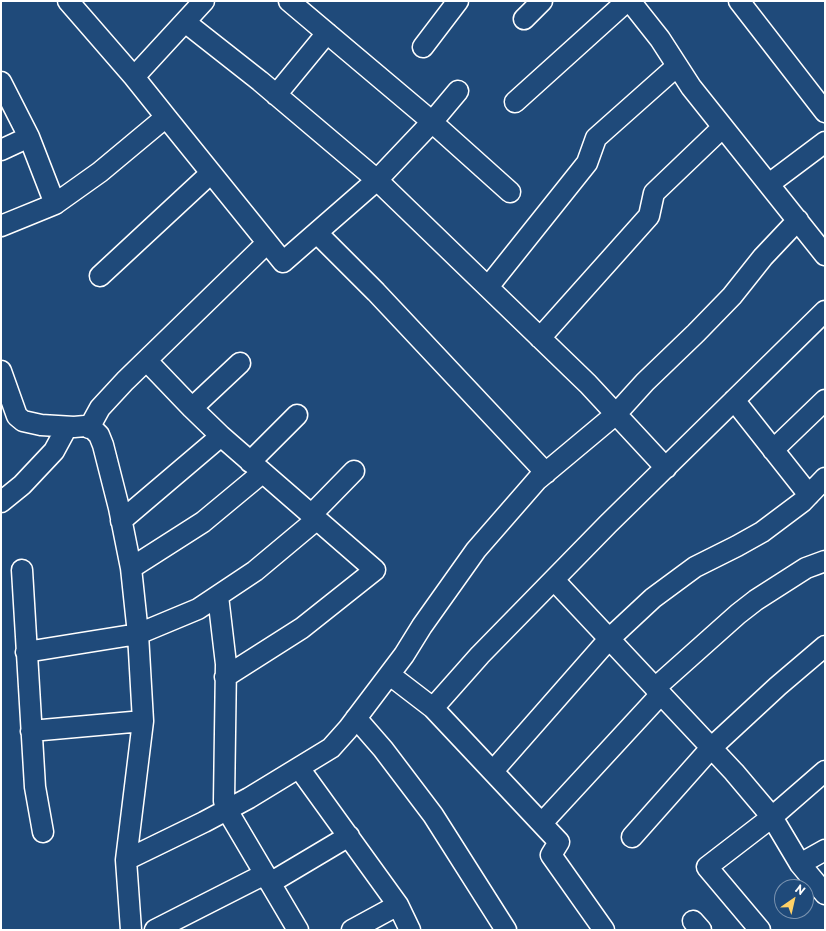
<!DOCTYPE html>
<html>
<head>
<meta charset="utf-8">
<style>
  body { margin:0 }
  #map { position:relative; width:826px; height:931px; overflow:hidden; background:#1f4a7a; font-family:"Playpen Sans",sans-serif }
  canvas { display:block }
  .frame { position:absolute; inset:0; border:2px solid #fff; pointer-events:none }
  .north { position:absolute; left:774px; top:879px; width:40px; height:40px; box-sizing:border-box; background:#1f4a7a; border:1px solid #7992af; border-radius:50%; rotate:34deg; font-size:11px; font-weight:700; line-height:16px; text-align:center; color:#fff }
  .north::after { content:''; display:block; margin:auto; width:14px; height:18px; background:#ffd166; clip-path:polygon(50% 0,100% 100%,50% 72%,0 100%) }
</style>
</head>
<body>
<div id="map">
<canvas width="826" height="931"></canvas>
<div class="frame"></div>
<div class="north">N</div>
</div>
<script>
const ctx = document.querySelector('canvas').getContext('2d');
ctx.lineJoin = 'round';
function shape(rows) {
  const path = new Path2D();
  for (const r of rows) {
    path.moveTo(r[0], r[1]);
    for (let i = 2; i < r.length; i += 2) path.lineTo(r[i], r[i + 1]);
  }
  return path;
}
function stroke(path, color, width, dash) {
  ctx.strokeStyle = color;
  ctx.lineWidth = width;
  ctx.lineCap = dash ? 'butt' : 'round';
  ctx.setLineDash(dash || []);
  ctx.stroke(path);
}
const minor = shape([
  [289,1,423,114,510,192],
  [630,1,660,39,691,87,825,255],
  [739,1,825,112],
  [524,19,542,1],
  [185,22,260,81,377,180,588,384,666,468],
  [423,47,458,1],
  [134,77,204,1],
  [1,82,29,137,55,204],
  [276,95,327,33],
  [515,102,627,1],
  [166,117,283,262,377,180,432,122,458,91],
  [1,150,29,137],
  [769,184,825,142],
  [1,226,55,204,100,172,166,117,134,77,68,1],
  [317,233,376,292,546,473],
  [100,276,211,173],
  [488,287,587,163,596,138,677,66],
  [540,338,649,216,654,193,723,127],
  [147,361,192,408,221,436,375,570,302,628,225,677],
  [1,371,17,416,23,421,41,425,74,427,85,426,93,429,99,435,103,445,119,508,131,568,138,634,143,721,126,860,131,930],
  [734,400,809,495],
  [192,408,240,363],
  [89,428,100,408,125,381,267,243],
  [773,450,825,400],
  [250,462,297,415],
  [1,502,22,485,54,451,67,427],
  [311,515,354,471],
  [121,521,221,436],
  [131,568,203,522,262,473],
  [22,570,35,787,43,832],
  [554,580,734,772,772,817,800,864,825,894],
  [218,596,226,664,224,801,227,810,298,930],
  [26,652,138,634,198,609,255,571,316,520],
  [390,675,433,708],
  [655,688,738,614,756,600,806,568,825,561],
  [356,718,383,749,433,815,506,930],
  [31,731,143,721],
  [299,768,398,905,410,930],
  [493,771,609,639,653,598,695,567,737,546,762,532,802,502,825,478],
  [542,823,661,694],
  [632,837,711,748,778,686,825,646],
  [126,860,204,822,249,798,331,748,348,729,404,655,422,626,476,550,537,480,616,414,645,382,696,333,732,296,763,257,798,220],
  [800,864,825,850],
  [270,883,349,836],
  [693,921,701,930],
  [155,930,265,874],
  [352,930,398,905],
  [604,930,551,855,559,842,433,708,480,655,608,524,825,311],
  [760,930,707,867,772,817,825,771]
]);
stroke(minor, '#fff', 23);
stroke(minor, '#1f4a7a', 20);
</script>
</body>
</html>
